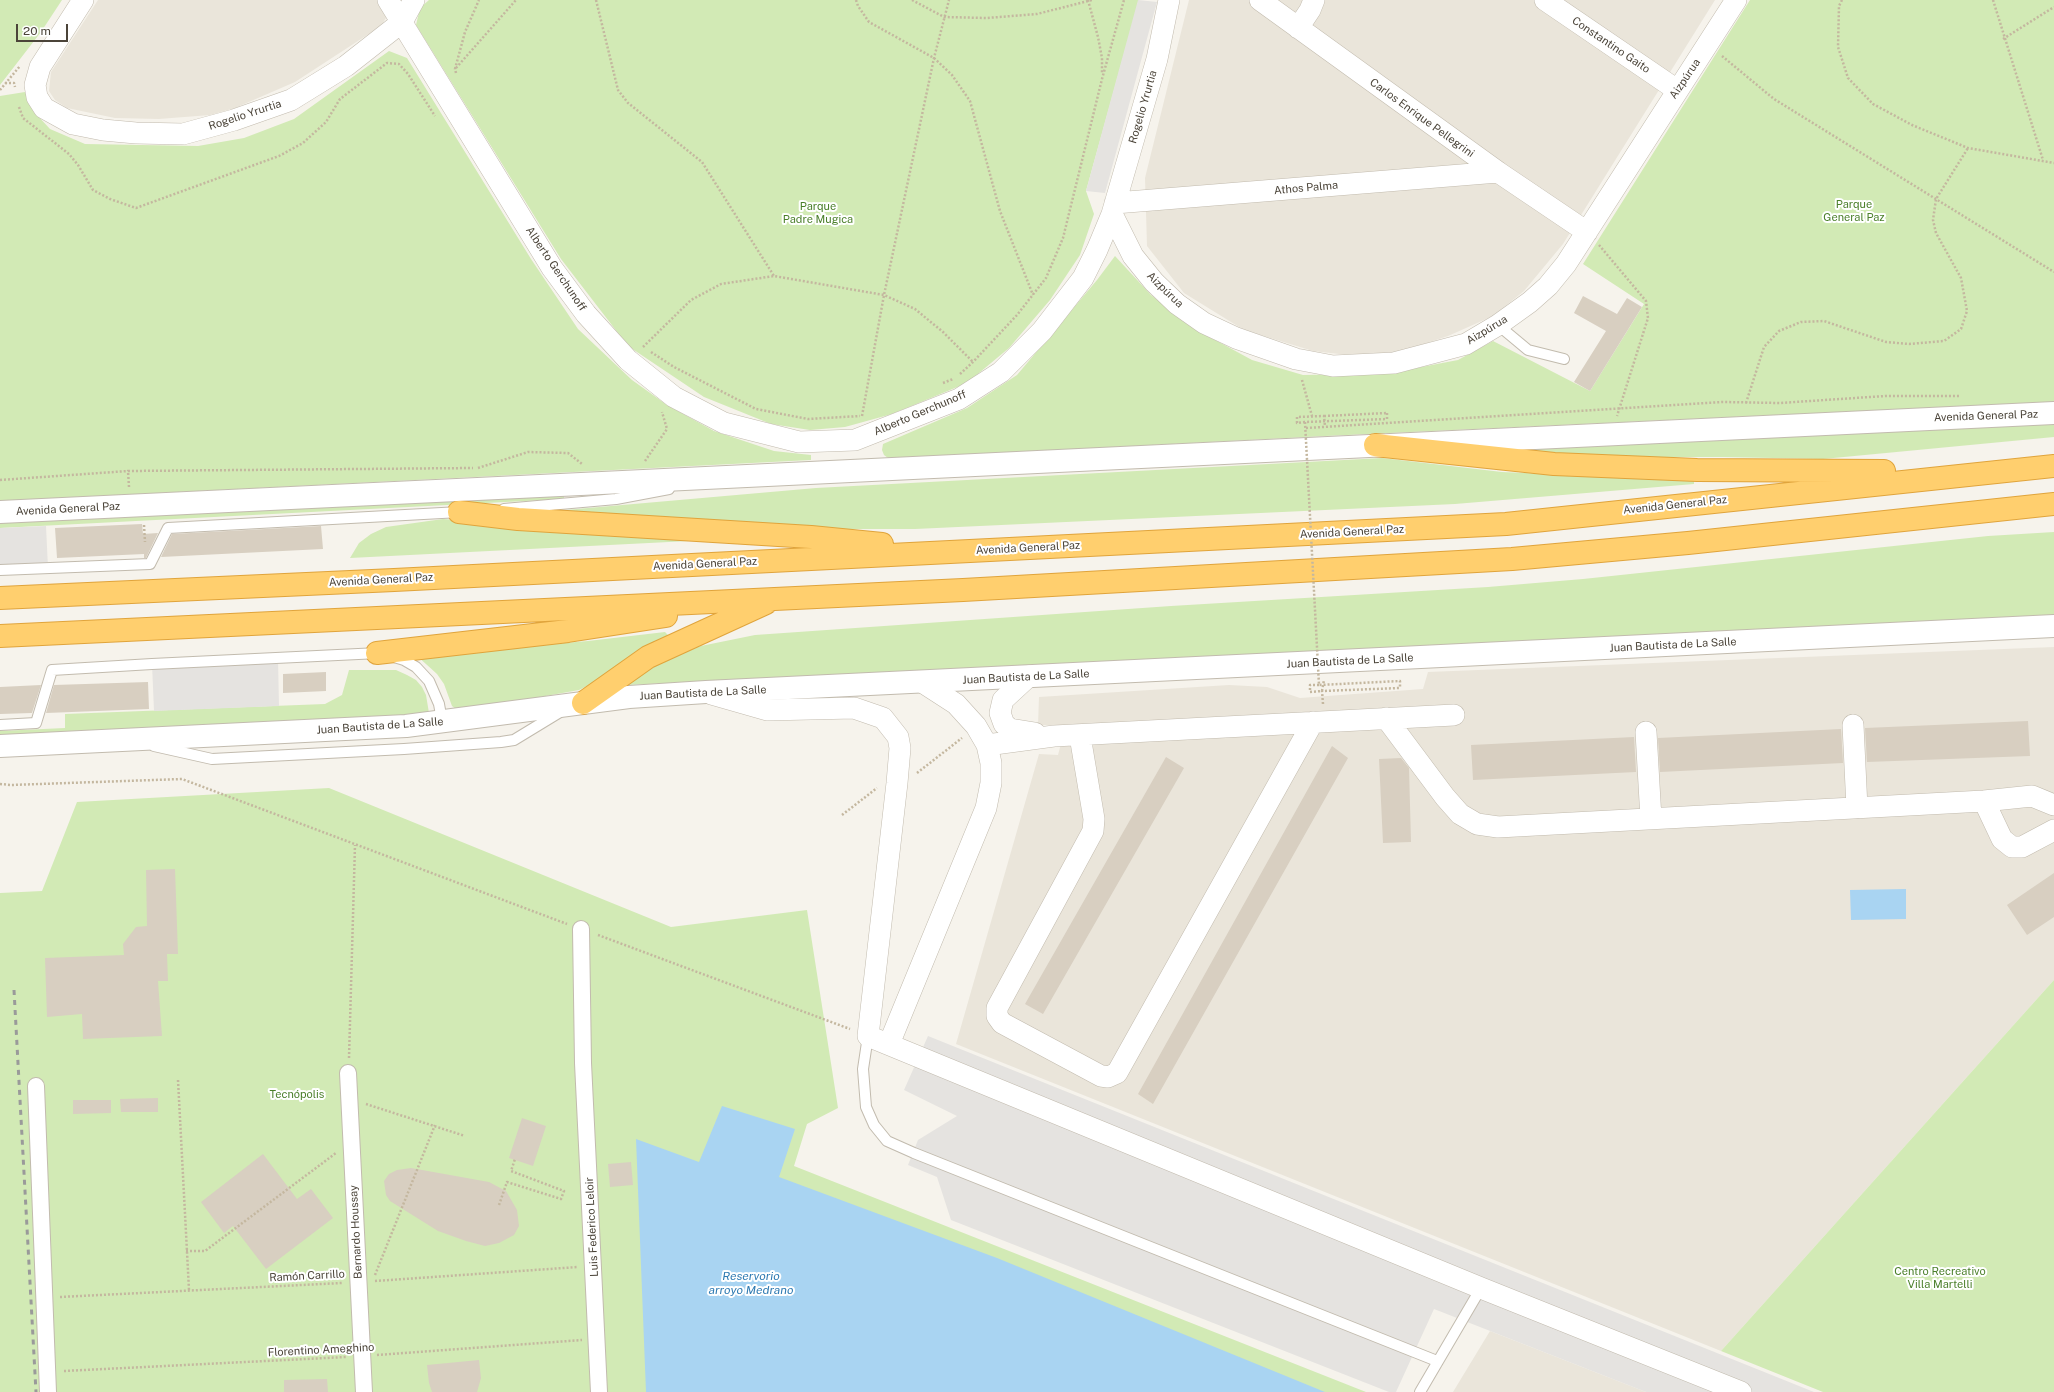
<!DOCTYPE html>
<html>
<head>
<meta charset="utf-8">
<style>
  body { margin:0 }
  #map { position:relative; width:2054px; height:1392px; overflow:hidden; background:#f6f3ec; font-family:"Public Sans",sans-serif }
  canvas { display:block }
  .scale { position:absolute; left:16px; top:24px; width:52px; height:18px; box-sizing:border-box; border:2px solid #4b4439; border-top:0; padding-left:5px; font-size:12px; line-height:14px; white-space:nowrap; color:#4b4439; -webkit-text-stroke:3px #fff; paint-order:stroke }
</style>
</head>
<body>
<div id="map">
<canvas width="2054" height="1392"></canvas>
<div class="scale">20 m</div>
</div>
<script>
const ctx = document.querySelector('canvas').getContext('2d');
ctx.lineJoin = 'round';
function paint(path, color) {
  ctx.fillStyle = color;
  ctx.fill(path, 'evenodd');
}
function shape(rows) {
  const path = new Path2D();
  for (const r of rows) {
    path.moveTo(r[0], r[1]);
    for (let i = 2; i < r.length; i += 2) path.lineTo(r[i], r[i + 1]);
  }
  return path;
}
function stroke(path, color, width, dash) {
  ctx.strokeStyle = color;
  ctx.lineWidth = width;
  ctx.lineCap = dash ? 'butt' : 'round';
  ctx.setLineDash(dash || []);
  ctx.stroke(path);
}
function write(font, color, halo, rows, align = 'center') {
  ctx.font = font + ' "Public Sans",sans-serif';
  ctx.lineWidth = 4;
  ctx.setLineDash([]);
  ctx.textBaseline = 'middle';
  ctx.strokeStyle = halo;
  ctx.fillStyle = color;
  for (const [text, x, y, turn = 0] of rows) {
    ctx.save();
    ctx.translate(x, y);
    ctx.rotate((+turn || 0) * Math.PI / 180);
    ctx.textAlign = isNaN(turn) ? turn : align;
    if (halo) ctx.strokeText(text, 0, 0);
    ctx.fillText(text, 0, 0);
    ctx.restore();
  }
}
paint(shape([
  [98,0,397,0,381,26,295,82,235,108,210,115,159,119,115,118,67,108,55,100,49,91,51,72],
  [1189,0,1715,0,1563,244,1524,291,1493,316,1448,336,1397,353,1357,356,1313,351,1244,330,1184,293,1147,246,1145,178],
  [2054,647,2054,980,1721,1351,956,1044,1039,754,1058,755,1063,736,1062,725,1038,725,1039,697,1229,685,1267,687,1300,698,1423,689,1428,672],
  [1490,1331,1646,1392,1453,1392]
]), '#eae5da');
paint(shape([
  [0,0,62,0,41,32,0,85],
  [429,0,1139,0,1086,191,1094,214,1080,255,1050,300,1009,348,967,383,892,414,845,427,810,430,771,424,704,397,628,346,561,259,416,25,420,8],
  [1750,0,2054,0,2054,402,1325,436,980,454,888,458,884,455,882,450,883,444,967,408,1017,375,1097,280,1115,256,1151,295,1195,329,1252,360,1303,375,1365,374,1401,371,1437,364,1458,360,1493,341,1590,391,1644,304,1583,264],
  [389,51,407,58,531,259,578,329,632,380,667,405,714,431,774,451,811,455,811,460,0,501,0,96,25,92,37,115,50,129,85,144,198,146,244,138,294,119],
  [2054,423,2054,437,1823,459,1723,457,1522,457,1521,449],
  [1382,458,1502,472,1694,480,1694,484,1455,504,915,529,828,529,554,511,816,488],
  [564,495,564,499,0,528,0,522],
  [443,519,689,537,689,541,350,558,359,543,371,534,386,527],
  [2054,532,2054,615,627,685,653,665,691,648,755,635,1171,606,1488,587,1583,579,1988,536],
  [665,632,668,635,666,637,639,650,597,681,579,690,512,702,456,709,452,706,444,684,437,674,416,655,588,641],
  [349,670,396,670,407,675,416,680,422,687,426,695,429,713,381,717,0,736,0,731,65,728,65,714,325,704,342,695],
  [329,788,671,927,807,910,838,1108,807,1124,794,1166,1366,1392,0,1392,0,893,42,891,77,802],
  [2054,980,2054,1392,1823,1392,1721,1351]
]), '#d2eab5');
paint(shape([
  [1138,0,1157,2,1105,193,1086,191],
  [46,526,48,568,0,570,0,528],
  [278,659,279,706,154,711,152,664],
  [928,1036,1814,1392,1646,1392,1434,1309,1396,1392,1389,1392,951,1220,937,1177,908,1165,918,1140,957,1116,904,1090]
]), '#e5e3e0');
paint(shape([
  [1906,889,1906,919,1851,920,1850,890],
  [722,1106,795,1129,779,1177,997,1258,1325,1392,646,1392,636,1139,699,1162]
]), '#a9d4f2');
paint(shape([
  [1583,296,1617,314,1627,298,1642,307,1590,391,1574,382,1606,331,1574,313],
  [142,524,143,534,158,533,146,558,144,558,144,554,57,558,55,528],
  [321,526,323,549,161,557,172,534],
  [326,672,326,691,283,693,283,674],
  [148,682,149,709,46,713,54,685],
  [41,685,32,713,0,714,0,687],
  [2028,721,2030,756,1867,762,1865,728],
  [1841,729,1843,763,1660,772,1658,738],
  [1634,737,1636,772,1473,780,1471,745],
  [1332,746,1348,758,1153,1104,1138,1094],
  [1166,757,1184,768,1043,1014,1025,1004],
  [1401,758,1409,768,1411,842,1383,843,1379,759],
  [175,869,178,954,167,954,168,981,158,981,162,1036,83,1039,82,1014,47,1017,45,958,124,955,123,944,136,927,147,926,146,870],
  [2054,873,2054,917,2027,935,2007,905],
  [158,1098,158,1112,121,1112,120,1099],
  [73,1100,111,1100,111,1113,73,1114],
  [522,1118,546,1126,533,1166,509,1158],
  [263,1154,297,1199,311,1189,333,1218,266,1269,233,1226,224,1233,201,1202],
  [631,1162,633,1185,610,1187,608,1164],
  [411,1168,489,1182,506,1191,517,1210,519,1226,514,1235,499,1243,485,1246,466,1241,438,1231,390,1201,386,1195,384,1181,389,1174,397,1170],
  [479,1360,481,1378,477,1392,432,1392,429,1383,427,1365],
  [327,1379,328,1392,284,1392,284,1380]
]), '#d8cfc1');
const service = shape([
  [1498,325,1528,350,1564,359],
  [504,509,616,499,669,489],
  [0,570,150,564,168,528,460,512],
  [394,657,404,660,416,667,429,681,439,704,442,721],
  [0,725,36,723,52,670,152,664,379,653],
  [154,746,212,759,404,749,501,742,514,740,560,712],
  [868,1036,863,1069,866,1107,874,1125,887,1141,914,1153,1437,1361],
  [1420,1392,1481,1288]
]);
const pedestrian = shape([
  [581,929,583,1063,599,1392],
  [348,1073,364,1392],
  [36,1086,48,1392]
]);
const minor = shape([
  [83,0,40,67,35,85,37,97,44,108,73,124,103,130,136,133,183,134,234,120,291,100,346,66,402,22,414,0],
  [388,0,552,268,586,314,628,360,674,397,724,423,799,442,855,440,959,399,1001,372,1042,331,1083,278,1097,250,1112,214,1157,59,1169,0],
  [1260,0,1498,172,1587,232],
  [1545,0,1677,90],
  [1298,28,1310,10,1314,0],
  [1115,203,1498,172],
  [1112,214,1133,256,1154,282,1177,304,1204,323,1236,338,1296,359,1333,366,1394,363,1466,344,1498,325,1530,302,1548,286,1566,264,1736,0],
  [1029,676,1003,700,1000,713,1004,724,1010,729,1035,733],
  [711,694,767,710,854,708,883,718,898,737,900,748,897,783,868,1036,1481,1288,1741,1392],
  [1386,718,1445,797,1460,814,1477,824,1498,827,1984,801,2032,796,2054,805],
  [1853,725,1857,808],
  [1646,732,1651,819],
  [1080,736,1094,819,1093,831,997,1008,997,1016,1002,1023,1101,1076,1108,1077,1117,1073,1313,722],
  [987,745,1054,736,1454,715],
  [1984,801,2002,839,2012,847,2022,847,2054,830],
  [889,1044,986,808,991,783,991,763,987,745,976,726,956,704,922,682]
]);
const tertiary = shape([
  [0,512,2054,413],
  [0,746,406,726,629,697,706,692,2054,626]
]);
const motorway = shape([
  [1375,445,1554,464,1697,470,1884,471],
  [459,512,518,519,811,537,882,544],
  [0,598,394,580,1506,524,2054,466],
  [0,636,963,590,1512,559,1688,543,2054,504],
  [377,653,568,631,666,616],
  [583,703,648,657,766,603]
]);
stroke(service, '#c2bbae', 12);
stroke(pedestrian, '#c2bbae', 18);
stroke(minor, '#c2bbae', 22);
stroke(tertiary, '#c2bbae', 24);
stroke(motorway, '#e0a43c', 24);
stroke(shape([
  [596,0,618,90,628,103,702,162,774,276],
  [856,0,858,6,869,22,934,58,952,75,970,101,1000,211,1033,295],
  [912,0,944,17,987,18,1037,14,1092,0],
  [1088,0,1098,37,1102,58,1102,74],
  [1842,0,1839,6,1838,47,1848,78,1873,104,1912,125,1968,148,2054,163],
  [1993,0,2043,160],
  [2003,39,2054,7],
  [1722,56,1774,99,2054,272],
  [456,68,516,0],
  [456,73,455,69,465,32,479,0],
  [5,83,14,83,15,87],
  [0,90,20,66],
  [19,107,23,118,69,154,78,165,93,190,110,199,136,208,279,156,303,143,326,122,340,99,387,63,399,64,408,74,435,116],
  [1599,245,1646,301,1648,318,1617,416],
  [643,347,691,300,721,284,774,276,884,295,915,309,943,332,973,362],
  [651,352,674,367,756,409,808,419,860,416],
  [960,374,973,362,1017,315,1046,278,1063,238,1102,79,1124,0],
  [1302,380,1312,416],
  [943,383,953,379],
  [1746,403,1764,347,1779,331,1801,322,1824,321,1886,342,1909,344,1944,341,1961,329,1967,311,1961,278,1936,233,1933,220,1936,199,1968,148],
  [862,416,884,295,934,58,949,0],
  [1324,416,1387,413],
  [1305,422,1297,423,1297,417,1324,416,1325,426],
  [1306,428,1723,402,1780,403,1885,396,1960,396],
  [645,461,667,429,662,412],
  [478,468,528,452,568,453,582,464],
  [0,480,128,471],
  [129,487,128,471,473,468],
  [144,525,145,542],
  [1319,685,1310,685,1310,692,1322,691,1324,680],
  [1323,704,1322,691,1400,688],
  [917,773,962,738],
  [0,784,11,785,182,779,567,924],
  [842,815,877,788],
  [598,935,850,1029],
  [349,1058,355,845],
  [178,1080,189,1290],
  [366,1104,465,1136],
  [499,1205,507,1182,561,1199,564,1191,511,1171,515,1159],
  [186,1251,205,1251,336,1153],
  [375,1275,435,1125],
  [375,1281,578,1267],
  [60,1297,342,1283],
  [377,1355,582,1340],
  [64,1371,346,1357]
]), '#c4b79f', 2.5, [2, 2]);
stroke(service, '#fff', 10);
stroke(pedestrian, '#fff', 16);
stroke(minor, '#fff', 21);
stroke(tertiary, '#fff', 22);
stroke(motorway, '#ffcf6e', 22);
stroke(shape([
  [14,990,36,1392]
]), '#9a9a9a', 3, [5, 5]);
stroke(shape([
  [1387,413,1387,419,1305,422,1319,685,1400,681,1400,688]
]), '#c4b79f', 2.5, [2, 2]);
write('11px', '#4b4439', '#fff', [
  ["Constantino Gaito",1611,45,34],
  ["Aizpúrua",1685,79,-56],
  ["Rogelio Yrurtia",1143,107,-74],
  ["Rogelio Yrurtia",245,115,-18],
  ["Carlos Enrique Pellegrini",1422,118,36],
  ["Athos Palma",1306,188,-5],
  ["Alberto Gerchunoff",556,269,56],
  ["Aizpúrua",1165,290,44],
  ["Aizpúrua",1487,330,-31],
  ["Alberto Gerchunoff",920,413,-23],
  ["Avenida General Paz",1986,416,-2],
  ["Avenida General Paz",1675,505,-6],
  ["Avenida General Paz",68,509,-3],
  ["Avenida General Paz",1352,532,-3],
  ["Avenida General Paz",1028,548,-3],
  ["Avenida General Paz",705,564,-3],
  ["Avenida General Paz",381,580,-3],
  ["Juan Bautista de La Salle",1673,645,-3],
  ["Juan Bautista de La Salle",1350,661,-3],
  ["Juan Bautista de La Salle",1026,677,-3],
  ["Juan Bautista de La Salle",703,693,-3],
  ["Juan Bautista de La Salle",380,726,-4],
  ["Luis Federico Leloir",592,1227,-93],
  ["Bernardo Houssay",356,1232,-93],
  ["Ramón Carrillo",307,1276,-3],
  ["Florentino Ameghino",321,1350,-3]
]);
write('11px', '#4a7f2a', '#fff', [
  ["Parque",1854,205],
  ["General Paz",1854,218],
  ["Parque",818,207],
  ["Padre Mugica",818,220],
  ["Tecnópolis",297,1095],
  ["Centro Recreativo",1940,1272],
  ["Villa Martelli",1940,1285]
]);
write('italic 12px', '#2e7ab2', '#fff', [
  ["Reservorio",751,1276],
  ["arroyo Medrano",751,1290]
]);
</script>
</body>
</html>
